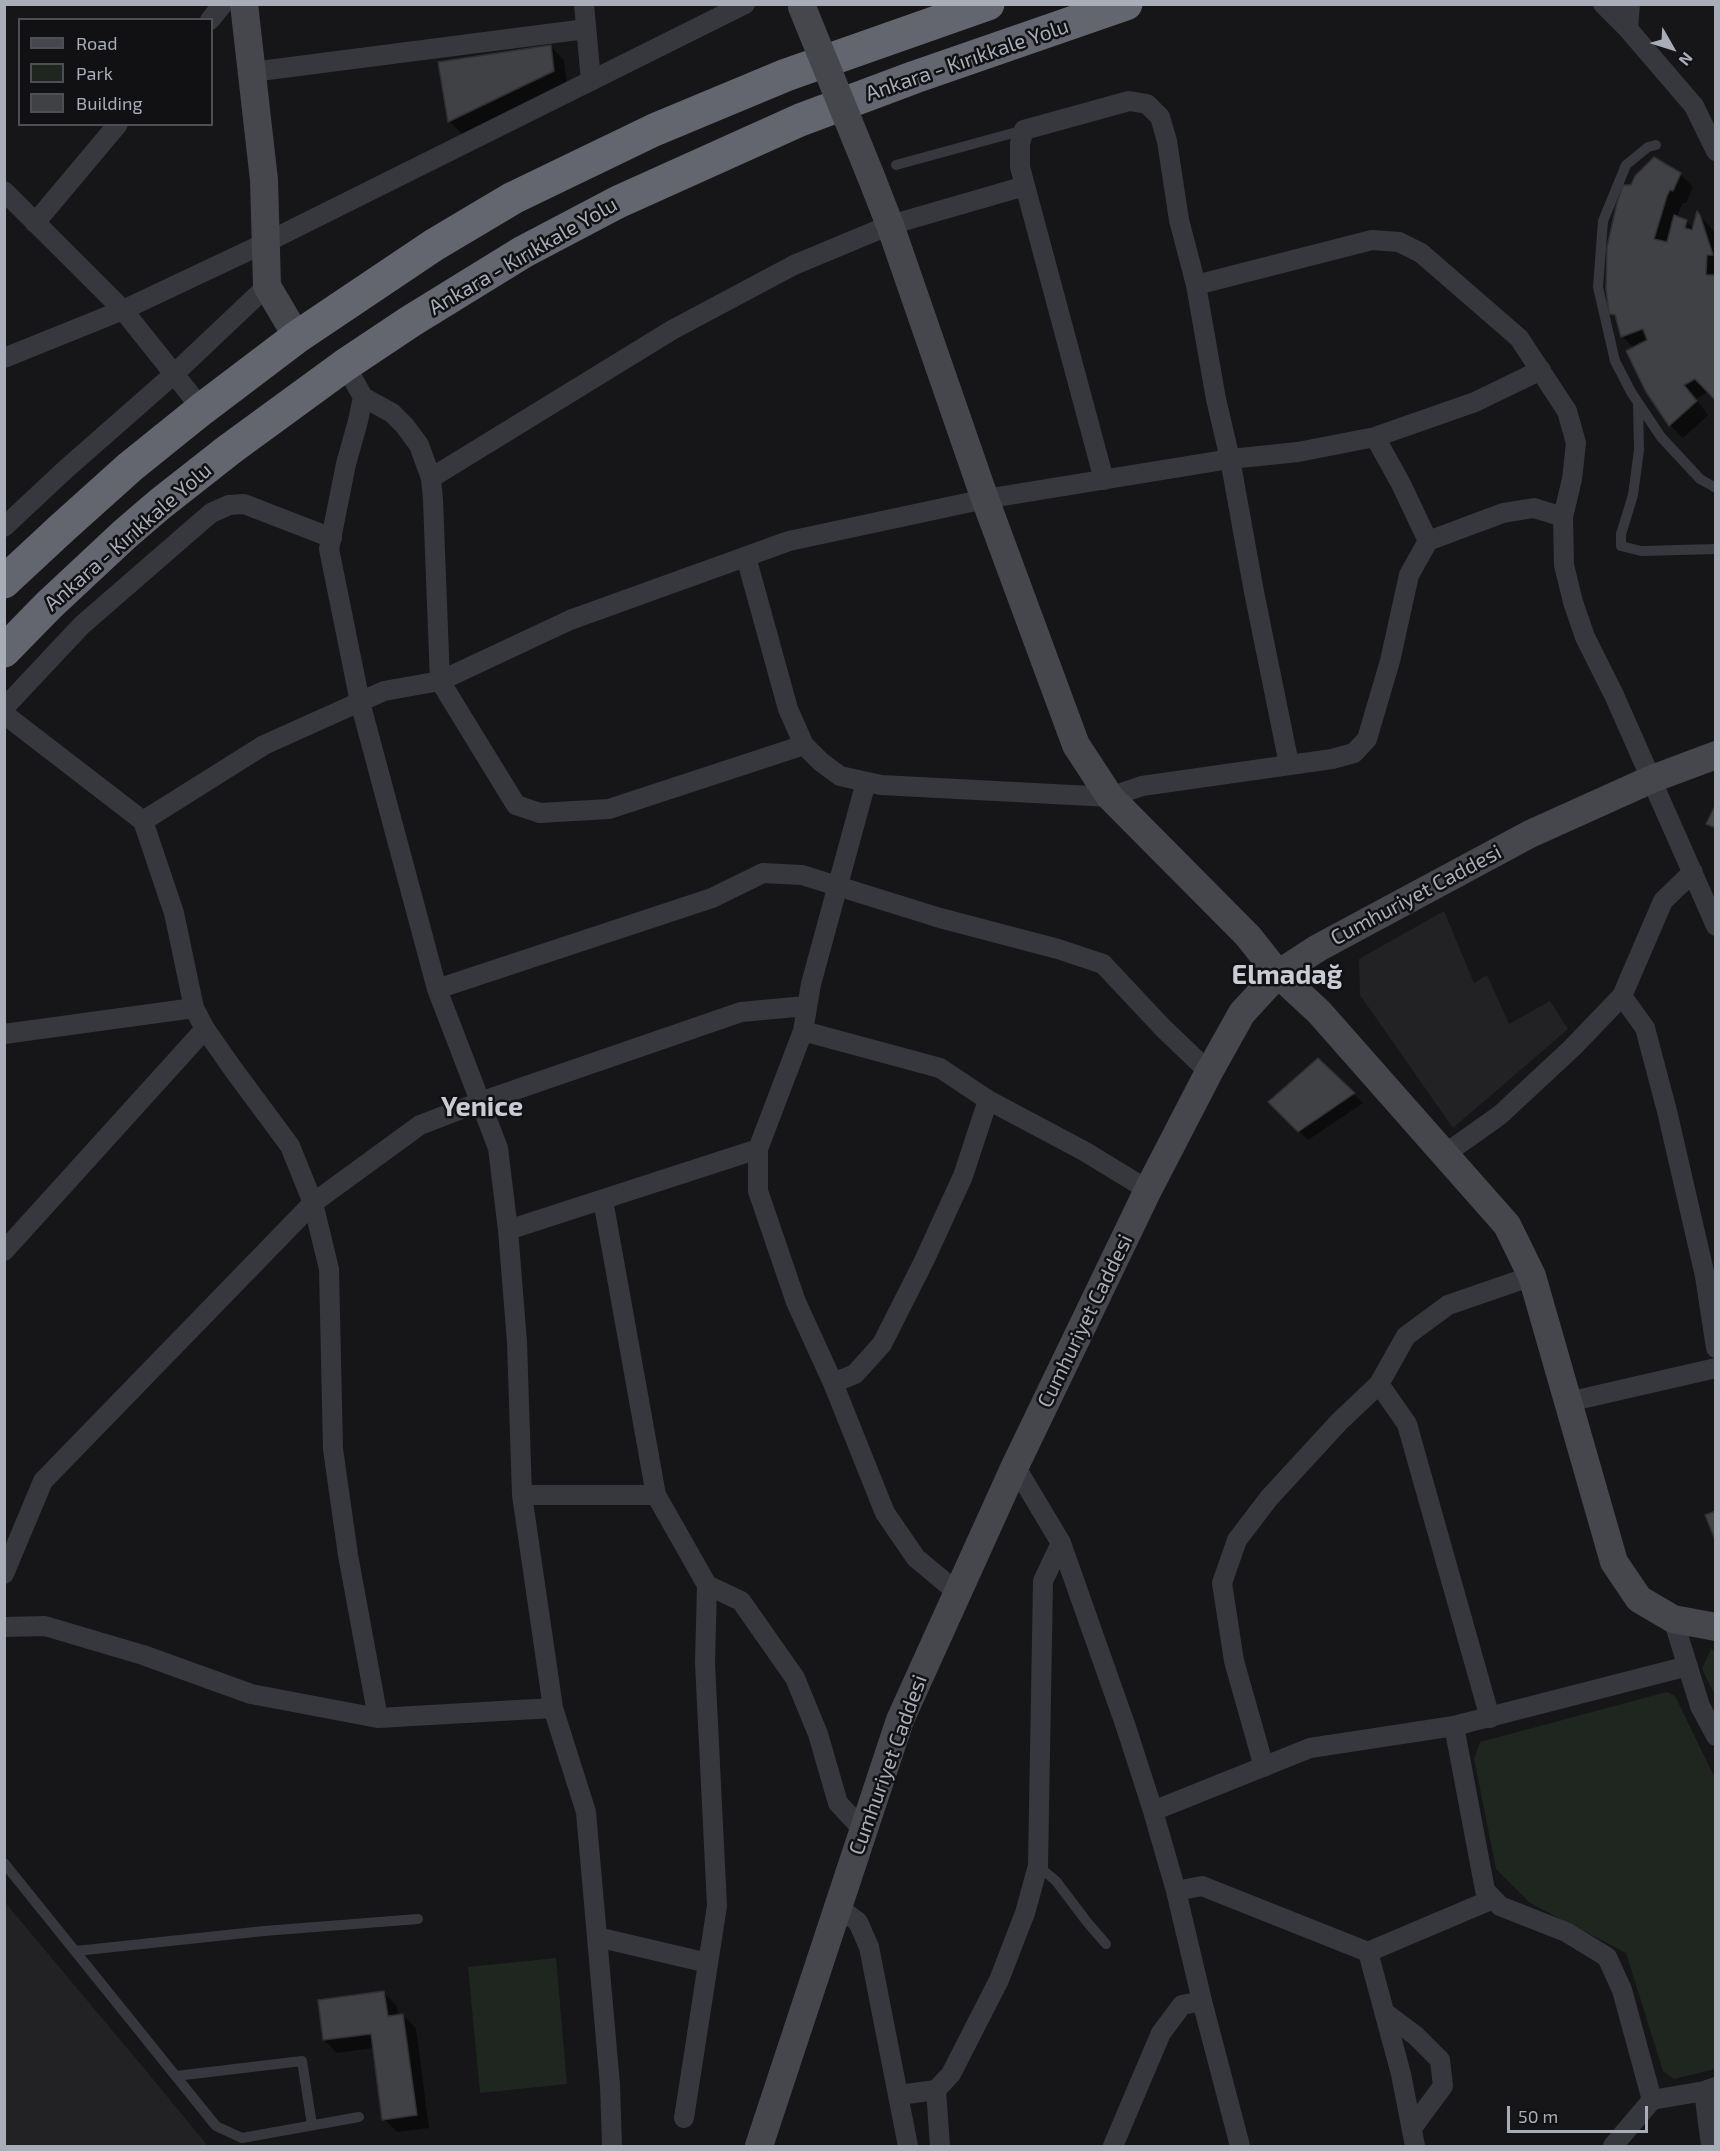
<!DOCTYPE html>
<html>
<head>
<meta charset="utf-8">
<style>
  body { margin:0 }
  #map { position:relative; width:1720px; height:2151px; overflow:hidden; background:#161618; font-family:"Exo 2",sans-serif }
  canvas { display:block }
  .frame { position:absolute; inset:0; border:6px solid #a8adb8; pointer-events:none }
  .legend { position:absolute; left:18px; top:18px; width:195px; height:108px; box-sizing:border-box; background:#111113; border:2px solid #4d4f55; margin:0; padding:8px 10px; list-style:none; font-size:18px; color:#a8adb8 }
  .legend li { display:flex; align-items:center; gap:12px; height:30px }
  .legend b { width:30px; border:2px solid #4d4f55 }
  .north { position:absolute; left:1642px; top:18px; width:60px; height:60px; -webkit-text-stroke:4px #111113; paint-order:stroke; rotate:129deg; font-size:16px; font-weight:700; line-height:24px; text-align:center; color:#a8adb8 }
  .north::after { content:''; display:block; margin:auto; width:21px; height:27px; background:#a8adb8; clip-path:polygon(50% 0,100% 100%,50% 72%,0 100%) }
  .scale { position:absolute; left:1507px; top:2106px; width:141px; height:27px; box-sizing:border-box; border:3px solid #a8adb8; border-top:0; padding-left:8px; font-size:18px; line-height:21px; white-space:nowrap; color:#a8adb8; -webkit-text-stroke:4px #111113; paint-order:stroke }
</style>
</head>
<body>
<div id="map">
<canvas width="1720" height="2151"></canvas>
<div class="frame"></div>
<ul class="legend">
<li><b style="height:8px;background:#45474d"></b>Road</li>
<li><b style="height:16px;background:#1e261f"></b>Park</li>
<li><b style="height:16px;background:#404145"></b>Building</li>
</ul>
<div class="north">N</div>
<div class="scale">50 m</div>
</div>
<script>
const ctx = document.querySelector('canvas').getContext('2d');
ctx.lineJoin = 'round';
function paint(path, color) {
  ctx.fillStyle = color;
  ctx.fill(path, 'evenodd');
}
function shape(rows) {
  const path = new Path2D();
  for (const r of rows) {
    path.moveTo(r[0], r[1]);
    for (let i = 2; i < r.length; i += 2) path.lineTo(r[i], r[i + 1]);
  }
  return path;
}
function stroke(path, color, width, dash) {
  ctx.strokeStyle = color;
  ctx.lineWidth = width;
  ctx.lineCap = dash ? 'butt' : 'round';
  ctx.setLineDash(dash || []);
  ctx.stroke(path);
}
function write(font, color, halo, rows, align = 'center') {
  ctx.font = font + ' "Exo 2",sans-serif';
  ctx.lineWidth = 5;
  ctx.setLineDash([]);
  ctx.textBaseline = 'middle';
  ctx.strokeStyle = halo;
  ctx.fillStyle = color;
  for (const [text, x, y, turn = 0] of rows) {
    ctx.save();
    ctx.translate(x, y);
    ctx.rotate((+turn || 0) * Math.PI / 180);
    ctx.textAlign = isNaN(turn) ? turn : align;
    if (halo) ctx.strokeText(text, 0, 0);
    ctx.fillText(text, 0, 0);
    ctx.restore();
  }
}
paint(shape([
  [1444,911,1474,983,1487,975,1509,1024,1550,1001,1568,1029,1453,1128,1360,995,1359,959],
  [4,1901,147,2072,208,2146,6,2146]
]), '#222225');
paint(shape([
  [1711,1649,1715,1651,1715,1695,1702,1669],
  [1667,1692,1675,1696,1715,1778,1715,2069,1674,2079,1663,2071,1626,1953,1530,1903,1496,1869,1474,1759,1480,1742],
  [556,1958,567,2084,480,2093,468,1967]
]), '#1e261f');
paint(shape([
  [551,47,564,60,567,84,462,134,450,122,440,63],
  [1680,174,1693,187,1686,203,1683,203,1680,209,1677,218,1686,221,1694,229,1698,214,1713,230,1716,239,1716,399,1709,391,1696,399,1708,415,1683,438,1670,425,1647,392,1634,348,1622,336,1618,321,1611,314,1632,187],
  [1318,1060,1363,1103,1308,1140,1270,1102],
  [384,1993,397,2006,398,2016,403,2015,416,2028,429,2128,397,2132,384,2119,374,2048,337,2053,324,2040]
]), '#0007');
const building = shape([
  [551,45,554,71,448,122,438,62,551,45],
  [1654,157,1681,173,1673,191,1670,190,1667,196,1654,239,1667,242,1674,215,1687,220,1685,228,1692,230,1697,211,1700,215,1713,255,1707,255,1706,275,1716,275,1716,401,1695,379,1684,385,1697,401,1669,426,1646,392,1626,351,1647,340,1643,329,1621,337,1615,315,1609,314,1606,289,1607,247,1617,203,1623,185,1631,185,1635,176,1654,157],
  [1716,804,1716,828,1706,824,1716,804],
  [1318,1058,1355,1093,1298,1132,1268,1102,1318,1058],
  [1716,1511,1716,1542,1705,1515,1716,1511],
  [384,1991,388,2016,403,2014,417,2115,382,2120,371,2034,323,2040,318,2000,384,1991]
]);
paint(building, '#404145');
stroke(building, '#303034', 1.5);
stroke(shape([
  [1656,145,1648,147,1626,165,1603,221,1598,287,1615,361,1631,392,1661,437,1700,479,1716,488],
  [896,165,1024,130],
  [1638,403,1639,450,1633,495,1621,534,1621,546,1641,551,1716,549],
  [4,1863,216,2126,242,2138,359,2117],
  [1038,1866,1056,1881,1087,1922,1106,1944],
  [76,1951,264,1931,418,1919],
  [176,2076,302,2061,312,2125]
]), '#37383d', 10);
stroke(shape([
  [584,4,591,81],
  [1603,4,1628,29,1694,106,1716,151],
  [210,20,223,4],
  [1628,29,1630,4],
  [252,72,586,29],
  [4,191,123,310,202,409],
  [35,223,118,124],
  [1196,285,1372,240,1399,242,1421,253,1519,338,1567,411,1576,443,1572,479,1563,517,1564,565,1573,602,1585,637,1614,695,1716,926],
  [4,358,123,310,267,242,745,4],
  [345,365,363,397,358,421,346,464,329,549,360,702,437,989,498,1148,508,1230,517,1342,522,1495,553,1708,586,1812,610,2085,612,2146],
  [363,397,392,413,405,426,419,445,431,478,433,500,440,681,516,805,540,813,609,809,804,745],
  [1375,437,1401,484,1428,541],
  [431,478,672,330,794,265,890,225,1025,186],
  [1104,480,1020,167,1020,143,1024,130,1129,101,1147,104,1160,117,1167,141,1179,220,1196,285,1216,399,1230,459,1254,592,1289,764],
  [4,527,66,469,173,375,267,286],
  [746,557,788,709,804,745,821,762,840,776,881,785,1110,797,1142,786,1332,759,1354,753,1367,739,1390,661,1409,575,1428,541,1503,513,1534,508,1563,517],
  [4,708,82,625,211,513,229,505,244,504,332,538],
  [4,714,143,821,174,913,194,1008,205,1029,233,1069,290,1146,313,1203,329,1269,333,1449,348,1555,378,1718],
  [866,782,811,984,803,1031,758,1149,758,1191,796,1302,833,1383,885,1513,916,1558,958,1593],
  [143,821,264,745,384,691,440,681,570,620,789,541,985,499,1230,459,1298,452,1375,437,1475,402,1541,370],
  [437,989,712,898,763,873,802,875,940,918,1058,949,1103,964,1163,1028,1209,1072],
  [1622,996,1645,1028,1667,1111,1705,1276,1716,1348],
  [803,1031,940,1068,988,1100,1084,1151,1148,1190],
  [4,1034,194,1008],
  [1445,1154,1500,1115,1572,1048,1622,996,1663,901,1693,872],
  [603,1200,656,1495,707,1585,741,1601,795,1678,818,1734,838,1803,863,1830],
  [508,1230,758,1149],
  [4,1251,205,1029],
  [833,1383,855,1374,882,1344,924,1261,963,1176,988,1100],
  [1379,1384,1407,1424,1490,1718],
  [1568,1402,1716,1368],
  [1015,1466,1061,1543,1126,1727,1153,1811,1176,1891,1202,2001,1240,2146],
  [522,1495,656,1495],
  [4,1574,43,1481,313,1203,420,1125,480,1102,741,1012,806,1006],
  [1673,1619,1700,1706,1716,1736],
  [4,1627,45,1626,143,1655,251,1694,378,1718,553,1708],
  [1454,1726,1485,1890,1500,1906,1566,1932,1607,1957,1622,1990,1652,2100],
  [1264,1767,1234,1661,1222,1583,1237,1540,1269,1498,1339,1422,1379,1384,1406,1336,1448,1305,1532,1276],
  [1153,1811,1310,1748,1454,1726,1688,1666],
  [1176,1891,1202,1886,1368,1952],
  [838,1907,858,1922,869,1947,908,2146],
  [597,1937,708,1963],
  [1384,2012,1416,2036,1440,2060,1443,2086,1412,2128],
  [936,2090,940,2146],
  [1704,2091,1711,2146],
  [899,2095,936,2090,951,2074,999,1980,1025,1913,1038,1866,1043,1581,1061,1543],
  [684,2118,717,1906,705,1663,707,1585],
  [1113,2146,1161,2033,1182,2005,1202,2001],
  [1415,2146,1401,2074,1368,1952,1493,1899],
  [1613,2146,1652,2100,1704,2091,1716,2087]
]), '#37383d', 20);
stroke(shape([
  [244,4,264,180,267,286,297,337],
  [870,174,890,225,985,499,1076,745,1110,797,1248,936,1278,974,1319,1012,1507,1225,1532,1276,1614,1562,1639,1599,1673,1619,1716,1627],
  [759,2146,900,1720,1015,1466,1148,1190,1209,1072,1242,1013,1278,974,1318,948,1530,834,1652,779,1716,755]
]), '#45474d', 28);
stroke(shape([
  [4,582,61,529,130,467,202,409,297,337,434,245,513,198,654,130,786,75,988,4],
  [4,651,49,605,125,534,160,504,230,449,345,365,411,321,523,252,618,202,800,120,915,77,1126,4]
]), '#63666e', 33);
stroke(shape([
  [802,7,870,174]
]), '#45474d', 28);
write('21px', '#a8adb8', '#111113', [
  ["Ankara - Kırıkkale Yolu",967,60,-19],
  ["Ankara - Kırıkkale Yolu",523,256,-30],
  ["Ankara - Kırıkkale Yolu",128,537,-41],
  ["Cumhuriyet Caddesi",1416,895,-28],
  ["Cumhuriyet Caddesi",1085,1321,-64],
  ["Cumhuriyet Caddesi",888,1765,-70]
]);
write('bold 27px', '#c9ccd4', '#111113', [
  ["Elmadağ",1287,975],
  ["Yenice",482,1107]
]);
</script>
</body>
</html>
